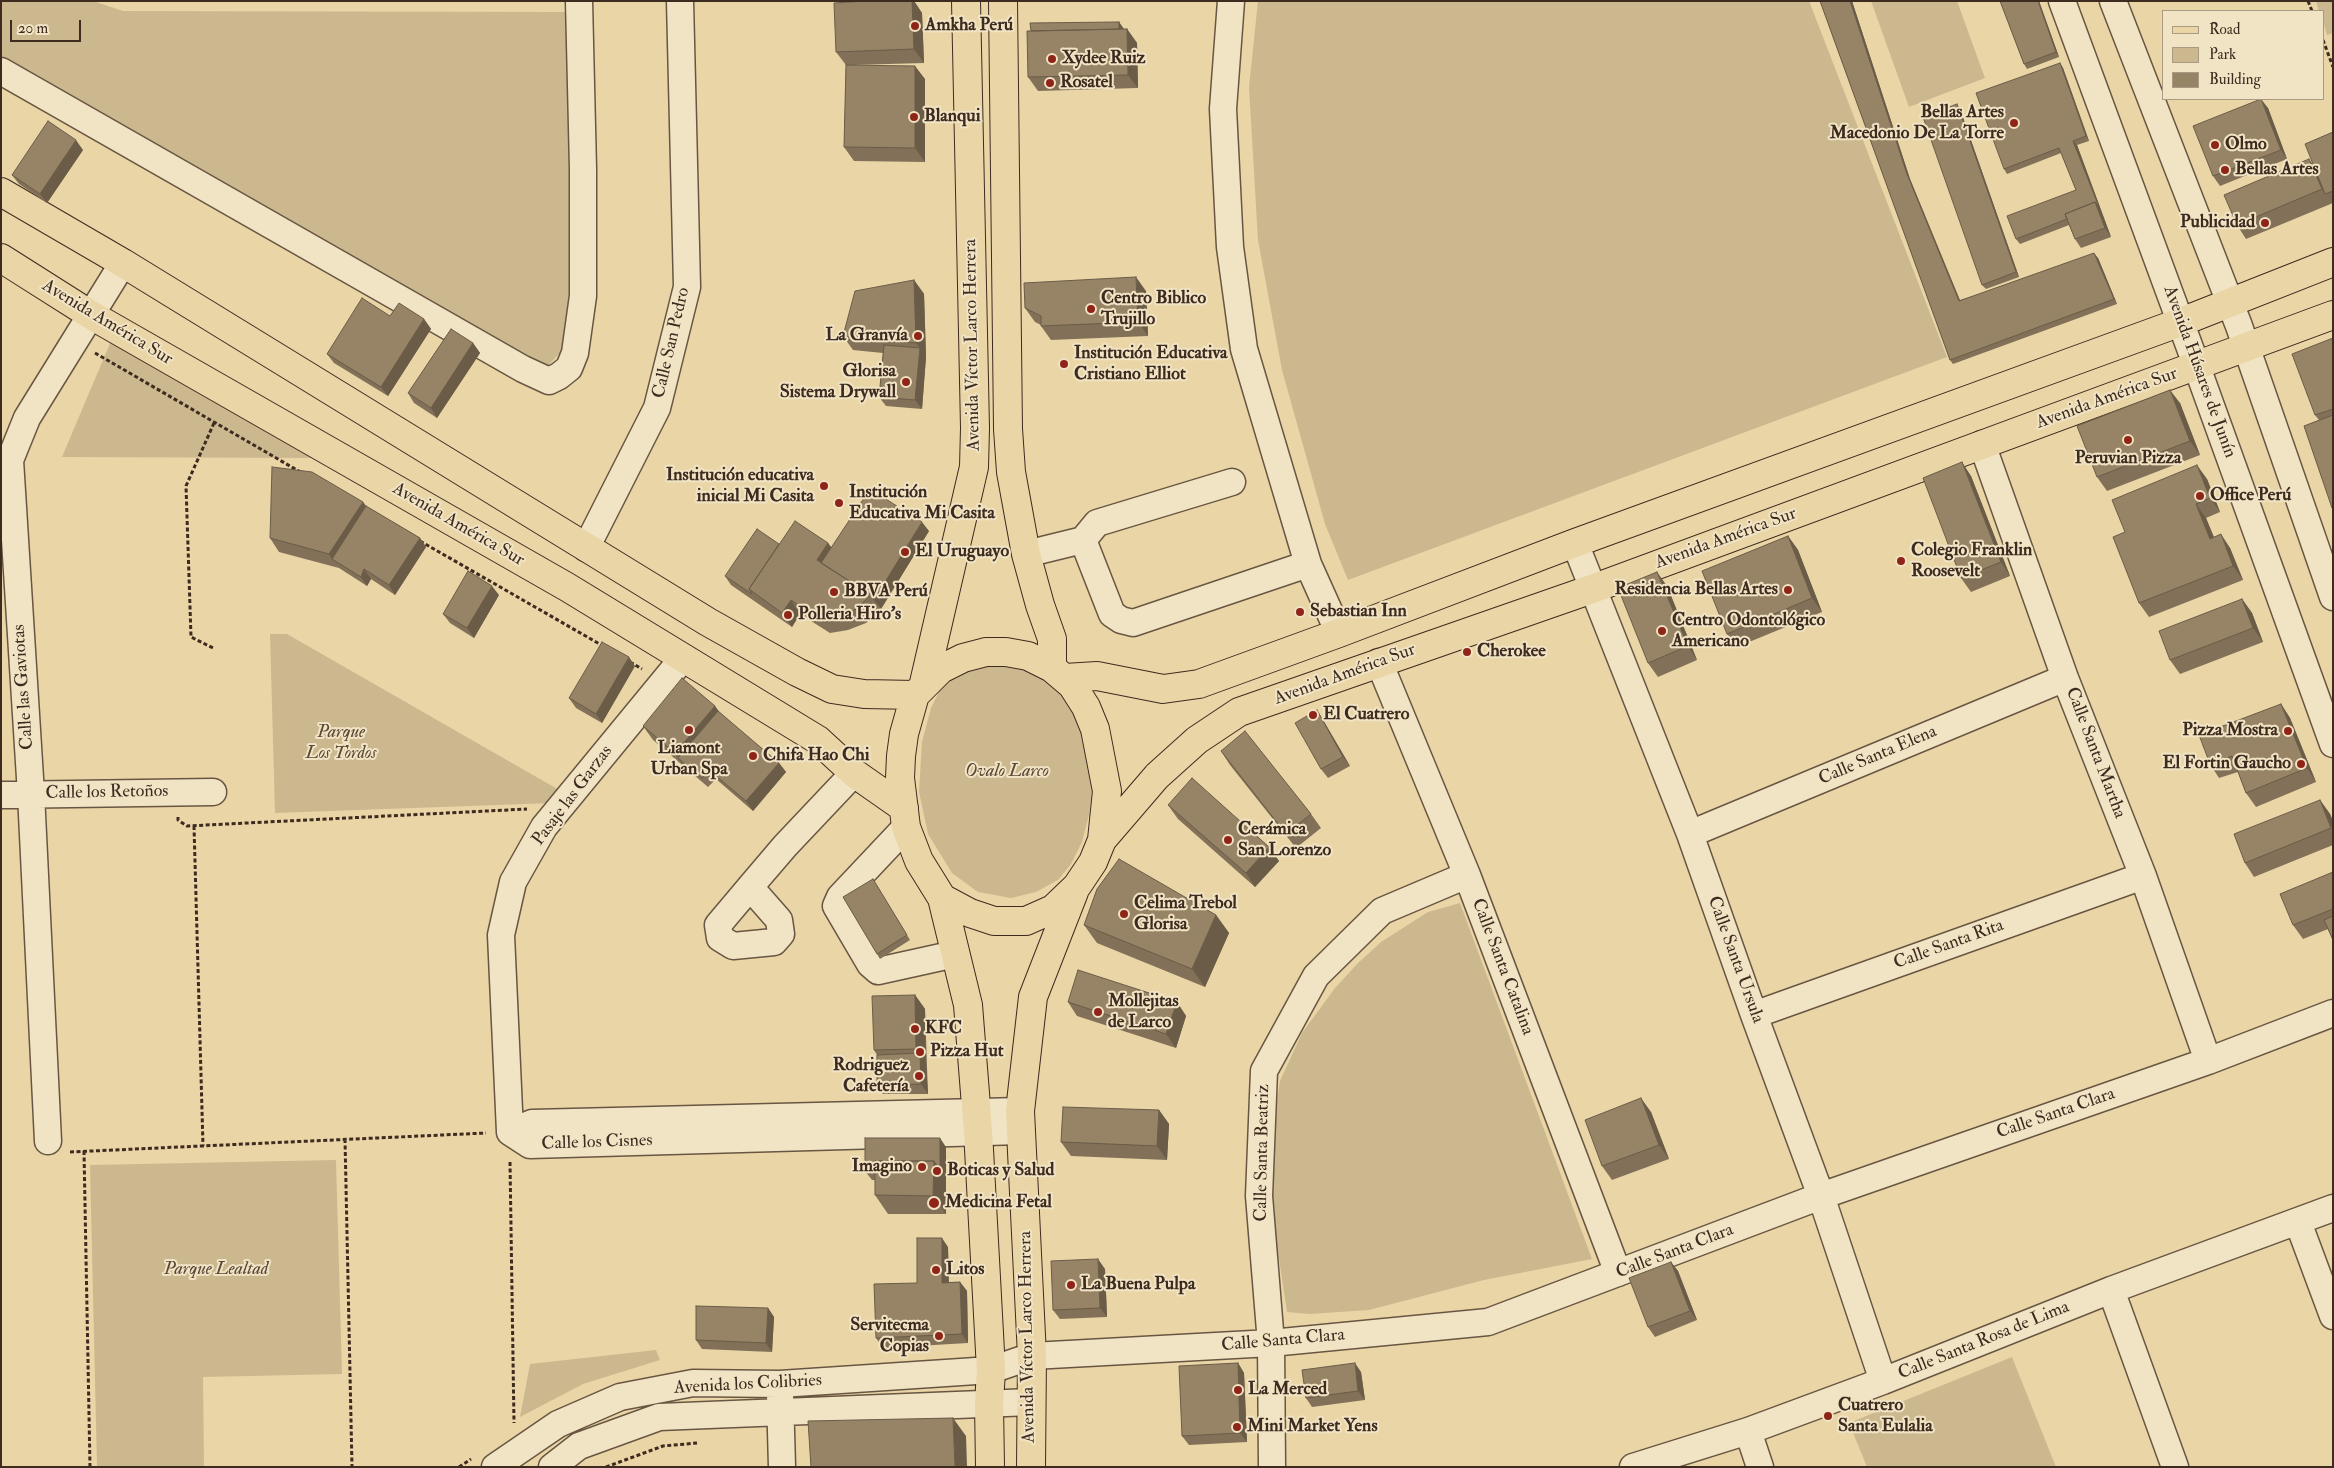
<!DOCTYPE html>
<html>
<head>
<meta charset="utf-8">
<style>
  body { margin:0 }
  #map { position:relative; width:2334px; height:1468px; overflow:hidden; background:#e9d5a6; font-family:"IM FELL Double Pica",serif }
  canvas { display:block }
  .frame { position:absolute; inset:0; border:2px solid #3e2b20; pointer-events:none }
  .legend { position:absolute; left:2162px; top:10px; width:162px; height:90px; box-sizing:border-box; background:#f1e4c5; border:1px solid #a99a83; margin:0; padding:6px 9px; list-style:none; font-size:15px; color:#3e2b20 }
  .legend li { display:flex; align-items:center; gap:10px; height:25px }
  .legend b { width:25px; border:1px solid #a99a83 }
  .scale { position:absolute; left:10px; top:20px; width:71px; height:22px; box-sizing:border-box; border:2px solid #3e2b20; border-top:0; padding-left:6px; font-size:15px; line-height:18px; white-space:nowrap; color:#3e2b20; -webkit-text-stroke:4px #f1e4c5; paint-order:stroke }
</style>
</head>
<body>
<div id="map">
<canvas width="2334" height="1468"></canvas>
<div class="frame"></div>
<ul class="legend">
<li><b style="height:6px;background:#e9d5a6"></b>Road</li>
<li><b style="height:14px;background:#ccb88f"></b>Park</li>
<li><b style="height:14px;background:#978366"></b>Building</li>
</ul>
<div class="scale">20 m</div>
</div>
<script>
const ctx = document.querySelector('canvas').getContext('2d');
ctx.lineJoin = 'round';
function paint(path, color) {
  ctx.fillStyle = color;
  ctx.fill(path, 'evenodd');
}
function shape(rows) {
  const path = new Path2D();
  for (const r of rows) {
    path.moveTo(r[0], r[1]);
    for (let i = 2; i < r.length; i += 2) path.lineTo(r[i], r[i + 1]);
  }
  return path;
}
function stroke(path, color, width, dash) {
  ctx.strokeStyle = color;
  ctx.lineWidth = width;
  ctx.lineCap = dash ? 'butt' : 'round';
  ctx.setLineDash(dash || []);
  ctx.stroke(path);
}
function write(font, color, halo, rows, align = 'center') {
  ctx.font = font + ' "IM FELL Double Pica",serif';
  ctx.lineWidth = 4;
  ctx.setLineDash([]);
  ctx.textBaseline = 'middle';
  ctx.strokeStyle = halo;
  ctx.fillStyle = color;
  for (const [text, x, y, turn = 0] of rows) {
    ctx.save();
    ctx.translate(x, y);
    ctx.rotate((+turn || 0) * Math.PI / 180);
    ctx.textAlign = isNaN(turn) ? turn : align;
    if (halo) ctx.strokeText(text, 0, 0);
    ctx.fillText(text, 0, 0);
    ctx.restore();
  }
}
paint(shape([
  [1,1,93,1,123,11,571,12,574,327,560,353,541,373,1,69],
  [1258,1,1809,1,1947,357,1348,580,1325,524,1282,370,1258,240,1249,87],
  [1871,1,1957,1,1985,78,1909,107],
  [2316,1,2333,1,2333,33,2327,35,2323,21,2323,11,2319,11],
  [111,341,315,458,62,457],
  [270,634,287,634,580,802,275,813],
  [1037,658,1084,717,1093,784,1089,815,1082,842,1071,864,1058,880,1036,892,1011,898,978,892,952,873,928,834,919,792,922,742,931,708,946,678,970,660],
  [1460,903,1592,1259,1484,1280,1369,1310,1309,1314,1287,1312,1276,1239,1264,1183,1280,1081,1302,1033,1335,988,1357,964,1381,942,1428,912],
  [336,1160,342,1374,203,1377,204,1467,97,1467,90,1165],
  [656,1350,660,1360,583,1384,520,1417,530,1364],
  [2012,1357,2056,1467,1867,1467,1849,1423]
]), '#ccb88f');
const minor = shape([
  [1231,1,1223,109,1230,247,1244,349,1308,564,1339,633],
  [2062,1,2197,367,2333,744],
  [2113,1,2239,326,2333,597],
  [1,71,523,369,549,381,559,376,569,368,575,353,583,296,583,169,579,1],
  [1982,444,2065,678,2143,876,2208,1061],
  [1232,482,1097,523,1083,540,1112,614,1121,620,1133,623,1308,564],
  [1575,543,1690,834,1754,1015,1821,1196,1883,1381],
  [586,548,657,408,687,287,680,1],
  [1026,554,1083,540],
  [1379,662,1467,875,1618,1273],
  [1,795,213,792],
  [906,827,840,897,836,906,870,964,878,971,955,954],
  [1690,834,2065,678],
  [750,887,779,920,781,934,774,942,733,946,720,938,718,925,750,887,785,846,854,773],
  [1754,1015,2143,876],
  [510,1132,501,935,513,882,544,827,683,658],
  [510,1132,530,1145,1021,1131],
  [510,1132,532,1123,1020,1111],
  [48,1141,31,794,10,460,27,418,123,263],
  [2298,1222,2333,1316],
  [2111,1290,2175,1467],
  [780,1395,782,1467],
  [1748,1431,1760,1467],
  [495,1467,558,1424,620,1397,693,1383,780,1384,991,1370,1032,1356,1271,1343,1488,1322,1821,1196,2208,1061,2333,1013],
  [552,1467,579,1446,659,1417,1031,1402],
  [1272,1467,1271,1343,1259,1196,1264,1071,1316,976,1382,911,1467,875],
  [1633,1467,1748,1431,1883,1381,2111,1290,2333,1208]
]);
const major = shape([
  [1003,1,1008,429,1011,472,1026,554,1040,605,1052,639,1052,668],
  [1,192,123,263,708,622,797,672,832,689,864,694,915,695],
  [1,258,91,315,567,587,818,740,854,773,904,808],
  [986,652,1006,652,1028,656,1052,668,1072,685,1086,707,1095,729,1107,791,1102,840,1093,862,1077,886,1053,909,1026,921,994,921,970,913,942,898,919,861,906,827,900,778,901,756,904,734,915,695,941,669,963,658,986,652],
  [1065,678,1097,676,1163,689,1199,684,1339,633,1575,543,2181,322,2333,262],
  [924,683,974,467,975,428,966,1],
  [1102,840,1157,776,1197,740,1239,712,1592,589,2333,315],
  [942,898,968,1005,978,1131,991,1370,989,1404,990,1467],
  [1031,1467,1032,1356,1020,1111,1033,997,1074,892]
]);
stroke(minor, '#695642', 29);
stroke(major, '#3e2b20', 30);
stroke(shape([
  [2308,1,2312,11],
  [2323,40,2333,67],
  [95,353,302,473],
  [214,423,186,486,191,637,215,649],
  [420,541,603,646],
  [630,662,642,669],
  [178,817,178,820,187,826,527,809],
  [194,826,203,1146],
  [345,1139,352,1467],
  [84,1151,90,1467],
  [70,1152,486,1133],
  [510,1162,514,1423],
  [459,1467,471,1459],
  [606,1467,663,1446,697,1443]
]), '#3e2b20', 3, [4, 2.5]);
stroke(minor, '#f1e4c5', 26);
stroke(major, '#e9d5a6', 28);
paint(shape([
  [866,1,914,1,922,13,924,63,853,65,925,79,925,162,854,161,844,147,846,65,836,52],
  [1820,1,1852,1,1910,179,1960,300,2098,258,2117,304,1953,364,1950,360],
  [2000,1,2039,1,2059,57,2027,69,2024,64],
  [1119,22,1124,29,1127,29,1137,43,1138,88,1038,91,1028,77],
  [2060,63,2063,68,2089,141,2077,145,2111,237,2081,248,2075,239,2069,225,2020,244,2016,239,2076,190,2061,153,2007,174,2004,169],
  [2268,108,2287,159,2220,186,2213,176],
  [1960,109,2019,277,1986,289,1982,285],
  [2333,132,2333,203,2246,239,2237,225,2313,164],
  [83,150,47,203,19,184,12,175],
  [914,280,924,294,926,357,922,409,886,406,879,397,883,353,853,350,843,336],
  [1146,291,1148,336,1051,340,1041,326,1041,325,1035,322,1025,308],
  [390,316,424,319,431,329,388,396,334,363,327,354],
  [2333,338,2333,508,2304,426,2319,420,2315,415],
  [473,343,480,353,437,418,414,403,408,393],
  [2180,403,2200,455,2107,491,2097,477],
  [1971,476,2010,576,1971,592,1961,578],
  [2207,479,2220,512,2206,518,2214,537,2230,548,2243,580,2149,617,2139,603,2125,532],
  [363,502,366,506,420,538,426,547,395,595,371,579,367,586,339,568,279,552,270,538],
  [929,531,881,609,866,623,848,630,830,633,800,614,792,627,731,585,725,576,779,544,828,543,831,547],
  [1788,536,1798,550,1822,612,1737,647,1727,634],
  [1667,586,1697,660,1658,677,1648,663],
  [499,595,474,638,450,623,443,614],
  [2242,599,2252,613,2263,642,2180,674,2170,660],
  [635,666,602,723,576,708,569,698],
  [2281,704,2290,718,2316,782,2256,807,2246,793,2238,772,2219,778,2210,764],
  [715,706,718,711,779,763,786,772,753,811,716,779,708,787,653,740,643,726],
  [1323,720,1350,766,1328,778,1321,769],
  [1221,751,1311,814,1321,828,1296,848,1230,765],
  [2320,800,2330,814,2333,821,2333,845,2254,877,2245,863],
  [1168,805,1269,847,1279,861,1255,887,1178,819],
  [2333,872,2333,940,2328,929,2303,939,2293,925],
  [876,884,910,940,880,959,877,954],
  [1216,915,1229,933,1205,987,1097,943,1084,925],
  [915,995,925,1009,928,1094,883,1094,877,1085,877,1055,874,1050],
  [1068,1002,1177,1002,1186,1016,1176,1048,1077,1016],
  [1159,1110,1169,1124,1167,1160,1071,1156,1061,1142],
  [1651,1112,1669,1159,1612,1180,1602,1166],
  [946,1147,946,1214,888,1214,875,1195,875,1180,872,1180,865,1171],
  [948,1247,949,1282,960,1282,967,1291,968,1343,883,1348,876,1338,917,1283],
  [1671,1262,1678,1271,1697,1320,1655,1337,1648,1327],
  [1105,1269,1107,1317,1060,1319,1053,1310],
  [768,1308,774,1317,772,1352,702,1349,696,1340],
  [1238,1363,1244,1373,1247,1442,1189,1445,1182,1436],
  [1361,1372,1365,1400,1312,1407,1306,1398]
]), '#827158');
paint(shape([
  [912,1,914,1,922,13,924,63,914,49],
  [1850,1,1852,1,1910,179,1962,306,1959,301,1907,174],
  [2038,1,2039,1,2059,57,2056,52],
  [1119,22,1125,31,1118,35],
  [1127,29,1137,43,1138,88,1128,75],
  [2060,63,2063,68,2089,141,2086,136],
  [915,66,925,79,925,162,915,148],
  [2261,99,2268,108,2287,159,2281,150],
  [1957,104,1960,109,2019,277,2016,272],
  [76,140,83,150,47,203,40,194],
  [2073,141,2077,145,2111,237,2105,228],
  [2309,159,2319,173,2325,194,2322,189],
  [2094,253,2098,258,2117,304,2114,299],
  [1136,277,1146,291,1148,336,1138,322],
  [914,280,924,294,926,357,922,409,915,400,920,348,916,343],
  [424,319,431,329,388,396,381,387],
  [473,343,480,353,437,418,431,408],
  [2170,390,2180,403,2200,455,2190,441],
  [1962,462,1971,476,2010,576,2001,562],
  [2197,465,2207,479,2220,512,2210,498],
  [363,502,373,516,332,559,329,554],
  [2196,504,2206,518,2220,553,2210,539],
  [922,522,929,531,881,609,874,600],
  [2221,534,2230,548,2243,580,2233,566],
  [1788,536,1798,550,1822,612,1812,598],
  [420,538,426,547,395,595,389,585],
  [828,543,838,557,829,570,817,560],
  [364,569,371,579,367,586,361,577],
  [1657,572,1667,586,1697,660,1688,646],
  [492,586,499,595,474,638,467,628],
  [2242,599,2252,613,2263,642,2253,628],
  [791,600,800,614,792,627,782,613],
  [629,657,635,666,602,723,596,714],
  [2281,704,2290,718,2316,782,2307,768],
  [715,706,725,720,678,758,685,767,675,753],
  [1317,710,1323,720,1350,766,1343,757],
  [779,763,786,772,753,811,746,801],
  [2320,800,2330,814,2333,821,2333,831],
  [1269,847,1279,861,1255,887,1246,873],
  [1216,915,1229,933,1205,987,1192,969],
  [915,995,925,1009,926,1063,916,1049],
  [1177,1002,1186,1016,1176,1048,1166,1034],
  [920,1053,926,1063,928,1094,921,1084],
  [1641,1098,1651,1112,1669,1159,1659,1145],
  [1159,1110,1169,1124,1167,1160,1157,1146],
  [940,1138,946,1147,946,1214,933,1196,934,1161],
  [942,1238,948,1247,949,1292,942,1283],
  [1098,1259,1105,1269,1107,1317,1100,1308],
  [1671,1262,1678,1271,1697,1320,1690,1311],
  [960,1282,967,1291,968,1343,962,1334],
  [768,1308,774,1317,772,1352,766,1343],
  [1238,1363,1244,1373,1247,1442,1240,1433],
  [1355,1363,1361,1372,1365,1400,1358,1391],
  [953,1418,966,1436,967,1467,955,1467]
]), '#6a5c47');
const building = shape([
  [866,1,912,1,914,49,836,52,834,3,866,1],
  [1820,1,1850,1,1907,174,1959,301,2094,253,2114,299,1950,360,1820,1],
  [2000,1,2038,1,2056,52,2024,64,2000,1],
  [1119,22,1119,29,1031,31,1030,23,1119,22],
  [1127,29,1128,75,1028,77,1027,31,1127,29],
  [2060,63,2086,136,2073,141,2099,207,2095,202,2065,214,2067,219,2016,239,2007,216,2076,190,2059,148,2004,169,1976,93,2060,63],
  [846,65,915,66,915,148,844,147,846,65],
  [2261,99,2281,150,2213,176,2193,126,2261,99],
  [1957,104,2016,272,1982,285,1923,117,1957,104],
  [48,121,76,140,40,194,12,175,48,121],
  [2333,132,2333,191,2325,194,2305,144,2333,132],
  [2309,159,2322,189,2237,225,2224,195,2309,159],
  [2095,202,2105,228,2075,239,2065,214,2095,202],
  [1136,277,1138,322,1041,326,1041,316,1025,308,1024,283,1136,277],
  [914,280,916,343,843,336,855,291,914,280],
  [362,298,390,316,399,303,424,319,381,387,327,354,362,298],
  [451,329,473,343,431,408,408,393,451,329],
  [2333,338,2333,409,2315,415,2292,354,2333,338],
  [884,345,920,348,915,400,879,397,884,345],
  [2170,390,2190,441,2097,477,2077,426,2170,390],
  [2333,415,2333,507,2332,508,2304,426,2333,415],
  [1962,462,2001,562,1961,578,1923,478,1962,462],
  [2197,465,2210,498,2196,504,2210,539,2221,534,2233,566,2139,603,2113,537,2125,532,2112,500,2197,465],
  [272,467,312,472,363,502,329,554,270,538,272,467],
  [870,489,922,522,874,600,871,595,821,563,870,489],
  [366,506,420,538,389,585,364,569,361,577,332,559,366,506],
  [795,521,828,543,817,560,871,595,856,609,839,616,820,619,791,600,782,613,749,589,795,521],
  [757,529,779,544,749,589,752,594,725,576,757,529],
  [1788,536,1812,598,1727,634,1702,571,1788,536],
  [468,571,492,586,467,628,443,614,468,571],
  [1657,572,1688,646,1648,663,1618,588,1657,572],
  [2242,599,2253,628,2170,660,2159,631,2242,599],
  [602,642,629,657,596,714,569,698,602,642],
  [682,678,715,706,675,753,643,726,682,678],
  [2281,704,2307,768,2246,793,2232,756,2210,764,2199,735,2281,704],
  [1317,710,1343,757,1321,769,1295,723,1317,710],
  [718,711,779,763,746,801,709,770,702,778,678,758,718,711],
  [1245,731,1311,814,1286,834,1221,751,1245,731],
  [1192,778,1269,847,1246,873,1168,805,1192,778],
  [2320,800,2331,828,2245,863,2234,834,2320,800],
  [1119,859,1216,915,1192,969,1084,925,1097,889,1119,859],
  [2333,872,2333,909,2293,925,2280,894,2333,872],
  [873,879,907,935,877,954,843,897,873,879],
  [2333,916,2333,940,2324,920,2333,916],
  [1078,970,1177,1002,1166,1034,1068,1002,1078,970],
  [915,995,916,1049,874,1050,872,996,915,995],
  [920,1053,921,1084,877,1085,877,1055,920,1053],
  [1641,1098,1659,1145,1602,1166,1585,1120,1641,1098],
  [1063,1107,1159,1110,1157,1146,1061,1142,1063,1107],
  [865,1138,940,1138,940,1170,934,1161,875,1161,875,1171,865,1171,865,1138],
  [875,1161,934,1161,933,1196,875,1195,875,1161],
  [917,1238,942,1238,942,1283,960,1282,962,1334,876,1338,874,1284,917,1283,917,1238],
  [1098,1259,1100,1308,1053,1310,1051,1261,1098,1259],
  [1671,1262,1690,1311,1648,1327,1629,1278,1671,1262],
  [696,1306,768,1308,766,1343,696,1340,696,1306],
  [1238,1363,1240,1433,1182,1436,1179,1366,1238,1363],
  [1355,1363,1358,1391,1306,1398,1302,1370,1355,1363],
  [953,1418,955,1467,811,1467,808,1421,953,1418]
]);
paint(building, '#978366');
stroke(building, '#6a5c47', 1);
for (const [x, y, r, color] of [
  [915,26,5,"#8f2418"],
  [1052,59,5,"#8f2418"],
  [1050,83,5,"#8f2418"],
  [914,117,5,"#8f2418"],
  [2014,123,5,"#8f2418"],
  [2215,145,5,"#8f2418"],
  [2225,170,5,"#8f2418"],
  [2265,223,5,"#8f2418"],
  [1091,309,5,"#8f2418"],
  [918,336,5,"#8f2418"],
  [1064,364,5,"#8f2418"],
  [906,382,5,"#8f2418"],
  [2128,440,5,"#8f2418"],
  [824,486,5,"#8f2418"],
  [2200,496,5,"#8f2418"],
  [839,503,5,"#8f2418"],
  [905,552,5,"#8f2418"],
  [1901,561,5,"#8f2418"],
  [1788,590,5,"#8f2418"],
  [834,592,5,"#8f2418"],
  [1300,612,5,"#8f2418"],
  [788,615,5,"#8f2418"],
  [1662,631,5,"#8f2418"],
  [1467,652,5,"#8f2418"],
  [1313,715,5,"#8f2418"],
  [689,730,5,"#8f2418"],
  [2288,731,5,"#8f2418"],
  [753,756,5,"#8f2418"],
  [2301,764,5,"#8f2418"],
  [1228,840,5,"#8f2418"],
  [1124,914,5,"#8f2418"],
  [1098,1012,5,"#8f2418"],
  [915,1029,5,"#8f2418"],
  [920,1052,5,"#8f2418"],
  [919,1076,5,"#8f2418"],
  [922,1167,5,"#8f2418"],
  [937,1171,5,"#8f2418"],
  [934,1203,6,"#8f2418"],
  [936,1270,5,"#8f2418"],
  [1071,1285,5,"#8f2418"],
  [939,1336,5,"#8f2418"],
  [1238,1390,5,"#8f2418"],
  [1828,1416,5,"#8f2418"],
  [1237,1427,5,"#8f2418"]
]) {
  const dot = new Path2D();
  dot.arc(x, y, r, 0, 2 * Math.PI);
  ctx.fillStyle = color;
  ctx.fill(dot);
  stroke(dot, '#f1e4c5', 2);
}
write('bold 18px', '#3e2b20', '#f1e4c5', [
  ["Amkha Perú",925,26],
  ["Xydee Ruiz",1062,59],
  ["Rosatel",1060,83],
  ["Bellas Artes",2004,113,"right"],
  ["Macedonio De La Torre",2004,134,"right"],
  ["Blanqui",924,117],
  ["Olmo",2225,145],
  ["Bellas Artes",2235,170],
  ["Publicidad",2255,223,"right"],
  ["Centro Biblico",1101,299],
  ["Trujillo",1101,320],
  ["La Granvía",908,336,"right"],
  ["Institución Educativa",1074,354],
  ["Cristiano Elliot",1074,375],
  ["Glorisa",896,372,"right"],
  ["Sistema Drywall",896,393,"right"],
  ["Peruvian Pizza",2128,459,"center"],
  ["Institución educativa",814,476,"right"],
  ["inicial Mi Casita",814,497,"right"],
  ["Institución",849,493],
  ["Educativa Mi Casita",849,514],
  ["Office Perú",2210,496],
  ["Colegio Franklin",1911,551],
  ["Roosevelt",1911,572],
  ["El Uruguayo",915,552],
  ["Residencia Bellas Artes",1778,590,"right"],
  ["BBVA Perú",844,592],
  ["Sebastian Inn",1310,612],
  ["Polleria Hiro's",798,615],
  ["Centro Odontológico",1672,621],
  ["Americano",1672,642],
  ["Cherokee",1477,652],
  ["El Cuatrero",1323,715],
  ["Pizza Mostra",2278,731,"right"],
  ["Liamont",689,749,"center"],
  ["Urban Spa",689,770,"center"],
  ["Chifa Hao Chi",763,756],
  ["El Fortin Gaucho",2291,764,"right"],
  ["Cerámica",1238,830],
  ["San Lorenzo",1238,851],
  ["Celima Trebol",1134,904],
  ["Glorisa",1134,925],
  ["Mollejitas",1108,1002],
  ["de Larco",1108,1023],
  ["KFC",925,1029],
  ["Pizza Hut",930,1052],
  ["Rodriguez",909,1066,"right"],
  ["Cafetería",909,1087,"right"],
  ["Imagino",912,1167,"right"],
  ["Boticas y Salud",947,1171],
  ["Medicina Fetal",945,1203],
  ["Litos",946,1270],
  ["La Buena Pulpa",1081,1285],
  ["Servitecma",929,1326,"right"],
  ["Copias",929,1347,"right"],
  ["La Merced",1248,1390],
  ["Cuatrero",1838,1406],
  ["Santa Eulalia",1838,1427],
  ["Mini Market Yens",1247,1427]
], 'left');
write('18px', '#3e2b20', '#f1e4c5', [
  ["Avenida América Sur",107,323,31],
  ["Calle San Pedro",672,343,-77],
  ["Avenida Víctor Larco Herrera",973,345,-91],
  ["Avenida Húsares de Junín",2199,372,70],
  ["Avenida América Sur",2107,399,-20],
  ["Avenida América Sur",458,525,30],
  ["Avenida América Sur",1726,539,-20],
  ["Avenida América Sur",1345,675,-20],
  ["Calle las Gaviotas",24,687,-94],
  ["Calle Santa Martha",2095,753,69],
  ["Calle Santa Elena",1878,756,-23],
  ["Calle los Retoños",107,793,-1],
  ["Pasaje las Garzas",573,796,-53],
  ["Calle Santa Rita",1949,945,-20],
  ["Calle Santa Ursula",1735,960,70],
  ["Calle Santa Catalina",1502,967,69],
  ["Calle Santa Clara",2056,1114,-19],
  ["Calle los Cisnes",597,1143,-2],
  ["Calle Santa Beatriz",1263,1153,-89],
  ["Calle Santa Clara",1675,1252,-21],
  ["Avenida Víctor Larco Herrera",1028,1337,-91],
  ["Calle Santa Clara",1283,1341,-5],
  ["Calle Santa Rosa de Lima",1984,1341,-22],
  ["Avenida los Colibries",748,1385,-3]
]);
write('italic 18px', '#5a4736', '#f1e4c5', [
  ["Parque",341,733],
  ["Los Tordos",341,754],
  ["Ovalo Larco",1007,772],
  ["Parque Lealtad",216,1270]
]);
</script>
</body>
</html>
